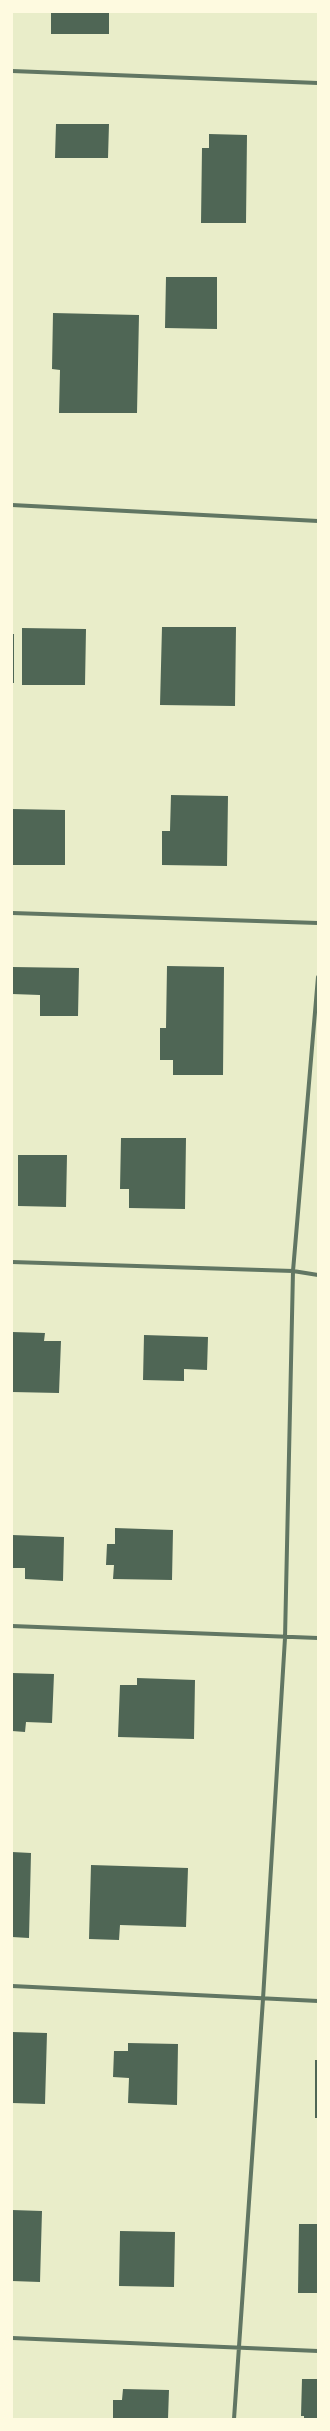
<!DOCTYPE html>
<html>
<head>
<meta charset="utf-8">
<style>
  body { margin:0 }
  #map { position:relative; width:330px; height:2431px; overflow:hidden; background:#e9edc9; font-family:"Alegreya Sans",sans-serif }
  canvas { display:block }
  .frame { position:absolute; inset:0; border:13px solid #fefae0; pointer-events:none }
</style>
</head>
<body>
<div id="map">
<canvas width="330" height="2431"></canvas>
<div class="frame"></div>
</div>
<script>
const ctx = document.querySelector('canvas').getContext('2d');
ctx.lineJoin = 'round';
function paint(path, color) {
  ctx.fillStyle = color;
  ctx.fill(path, 'evenodd');
}
function shape(rows) {
  const path = new Path2D();
  for (const r of rows) {
    path.moveTo(r[0], r[1]);
    for (let i = 2; i < r.length; i += 2) path.lineTo(r[i], r[i + 1]);
  }
  return path;
}
function stroke(path, color, width, dash) {
  ctx.strokeStyle = color;
  ctx.lineWidth = width;
  ctx.lineCap = dash ? 'butt' : 'round';
  ctx.setLineDash(dash || []);
  ctx.stroke(path);
}
paint(shape([
  [51,12,109,12,109,34,51,34],
  [56,124,109,124,108,158,55,158],
  [209,134,247,135,246,223,201,223,202,148,209,148],
  [166,277,217,277,217,329,165,328],
  [53,313,139,315,137,413,59,413,60,370,52,369],
  [162,627,236,627,235,706,160,705],
  [22,628,86,629,85,685,22,685],
  [12,634,14,634,14,683,12,683],
  [171,795,228,796,227,866,162,865,162,831,170,831],
  [12,809,65,810,65,865,12,865],
  [167,966,224,967,223,1075,173,1075,173,1060,160,1060,160,1028,166,1028],
  [12,967,79,968,78,1016,40,1016,40,995,12,994],
  [121,1138,186,1138,185,1209,129,1208,129,1189,120,1189],
  [18,1155,67,1155,66,1207,18,1206],
  [12,1332,45,1333,44,1341,61,1341,59,1393,12,1392],
  [144,1335,208,1337,207,1370,184,1369,184,1381,143,1380],
  [115,1528,173,1530,172,1580,113,1579,114,1565,106,1565,107,1544,115,1544],
  [12,1535,64,1537,63,1581,25,1579,25,1568,12,1568],
  [12,1673,54,1674,52,1723,26,1722,25,1732,12,1731],
  [137,1678,195,1680,194,1739,118,1737,120,1685,137,1685],
  [12,1852,31,1853,29,1938,12,1937],
  [91,1865,188,1868,186,1927,120,1925,119,1940,89,1939],
  [12,2032,47,2033,45,2104,12,2103],
  [128,2043,178,2044,177,2105,128,2103,129,2078,113,2077,114,2051,128,2051],
  [315,2060,318,2060,318,2118,315,2118],
  [12,2210,42,2211,40,2282,12,2281],
  [299,2224,318,2224,318,2293,298,2293],
  [120,2231,175,2232,174,2287,119,2286],
  [302,2379,318,2379,318,2419,304,2419,304,2416,301,2416],
  [123,2389,169,2390,168,2419,113,2419,113,2400,122,2400]
]), '#4f6655');
stroke(shape([
  [12,71,318,83],
  [12,505,318,521],
  [12,913,318,923],
  [12,1262,293,1271,318,1275],
  [12,1626,318,1638],
  [12,1986,318,2001],
  [12,2338,318,2351],
  [234,2419,263,1999,285,1638,293,1271,318,977]
]), '#617663', 4);
</script>
</body>
</html>
